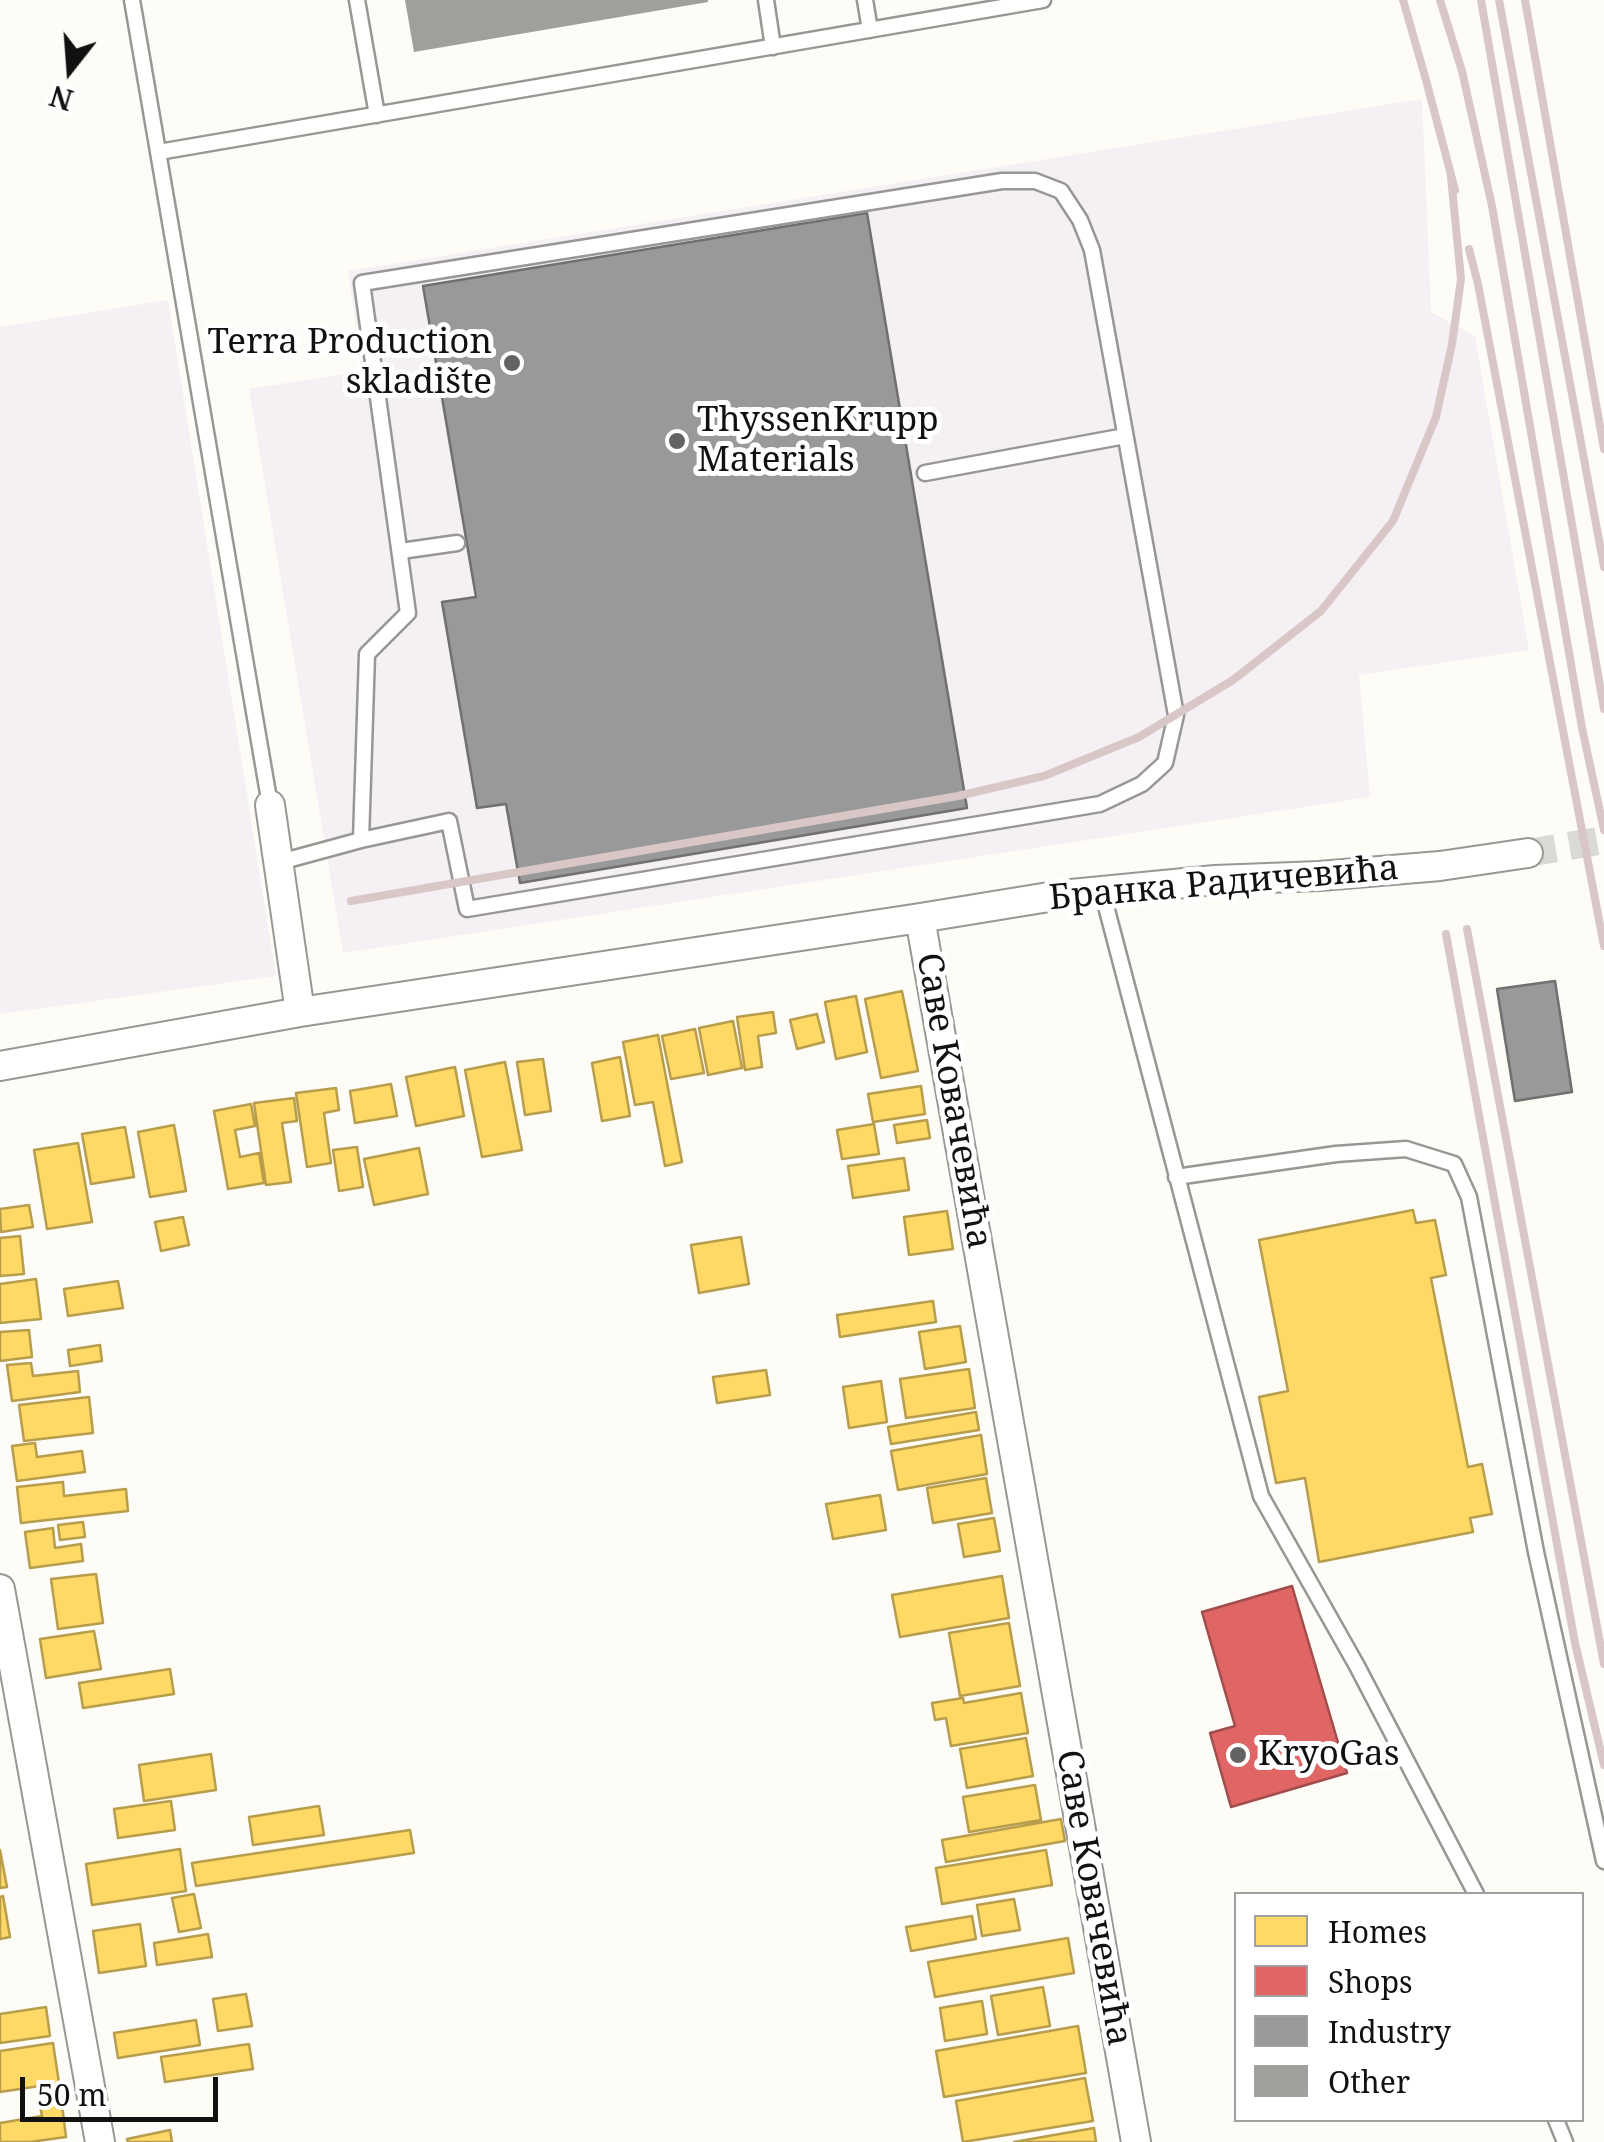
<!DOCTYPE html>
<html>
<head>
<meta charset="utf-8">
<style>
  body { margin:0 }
  #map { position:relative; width:1604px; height:2142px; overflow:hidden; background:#fdfcf7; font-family:"Noto Serif",serif }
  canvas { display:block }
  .legend { position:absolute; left:1234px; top:1892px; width:350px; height:230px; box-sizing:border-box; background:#fff; border:2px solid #a0a0a0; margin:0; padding:12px 18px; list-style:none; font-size:30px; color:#111 }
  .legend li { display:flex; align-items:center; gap:20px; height:50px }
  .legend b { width:50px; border:2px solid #a0a0a0 }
  .north { position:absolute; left:20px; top:20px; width:100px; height:100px; -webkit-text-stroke:8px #fff; paint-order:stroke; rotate:197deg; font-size:28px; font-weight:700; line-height:40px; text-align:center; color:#111 }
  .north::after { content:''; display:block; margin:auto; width:35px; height:45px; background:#111; clip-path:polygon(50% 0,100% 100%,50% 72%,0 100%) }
  .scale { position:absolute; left:20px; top:2077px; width:198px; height:45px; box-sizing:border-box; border:5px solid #111; border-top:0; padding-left:12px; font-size:30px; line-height:35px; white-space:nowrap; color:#111; -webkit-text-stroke:8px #fff; paint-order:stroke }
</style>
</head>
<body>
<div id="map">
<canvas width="1604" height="2142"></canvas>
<ul class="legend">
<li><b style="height:28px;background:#ffd966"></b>Homes</li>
<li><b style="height:28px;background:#e06666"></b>Shops</li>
<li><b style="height:28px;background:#999"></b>Industry</li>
<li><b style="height:28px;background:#a19f9c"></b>Other</li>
</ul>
<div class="north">N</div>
<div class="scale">50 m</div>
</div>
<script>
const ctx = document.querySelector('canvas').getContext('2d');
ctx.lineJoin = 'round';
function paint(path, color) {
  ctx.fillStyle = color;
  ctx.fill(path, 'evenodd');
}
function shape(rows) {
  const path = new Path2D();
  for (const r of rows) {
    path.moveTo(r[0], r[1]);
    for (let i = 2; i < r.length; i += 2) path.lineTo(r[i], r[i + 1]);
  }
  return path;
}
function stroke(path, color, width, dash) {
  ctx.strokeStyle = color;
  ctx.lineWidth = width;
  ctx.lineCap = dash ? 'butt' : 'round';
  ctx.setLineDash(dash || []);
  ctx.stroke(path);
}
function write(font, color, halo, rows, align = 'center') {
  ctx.font = font + ' "Noto Serif",serif';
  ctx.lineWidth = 10;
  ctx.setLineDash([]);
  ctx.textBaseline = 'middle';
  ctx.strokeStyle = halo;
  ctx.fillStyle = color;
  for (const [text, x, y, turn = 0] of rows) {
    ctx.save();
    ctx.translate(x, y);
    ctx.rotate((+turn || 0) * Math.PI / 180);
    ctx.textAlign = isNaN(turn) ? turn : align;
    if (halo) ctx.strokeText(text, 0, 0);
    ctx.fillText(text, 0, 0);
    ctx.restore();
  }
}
paint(shape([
  [1422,99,1431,312,1475,336,1529,650,1359,675,1370,797,343,953,249,389,363,371,348,271],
  [168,300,276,976,0,1014,0,327]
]), '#f5f0f3');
const homes = shape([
  [902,991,918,1071,881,1078,865,999,902,991],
  [856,996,867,1052,836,1059,825,1002,856,996],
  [773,1012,776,1033,758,1036,762,1067,745,1070,737,1017,773,1012],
  [817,1014,824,1042,797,1049,790,1020,817,1014],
  [733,1021,742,1068,708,1075,699,1028,733,1021],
  [695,1029,704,1073,671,1079,662,1036,695,1029],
  [658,1035,682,1162,665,1166,653,1102,635,1105,623,1042,658,1035],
  [620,1057,630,1116,602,1121,592,1063,620,1057],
  [543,1059,551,1111,525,1115,517,1062,543,1059],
  [505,1062,522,1150,482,1157,465,1070,505,1062],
  [455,1067,464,1116,416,1126,406,1077,455,1067],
  [391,1084,397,1116,355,1123,350,1091,391,1084],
  [921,1086,925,1114,873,1122,868,1094,921,1086],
  [336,1088,339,1110,324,1113,331,1163,307,1167,296,1093,336,1088],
  [294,1098,297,1121,282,1123,291,1182,266,1185,254,1103,294,1098],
  [251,1104,255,1126,235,1130,240,1157,259,1153,264,1183,228,1189,214,1111,251,1104],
  [927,1120,930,1138,897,1143,894,1125,927,1120],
  [874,1124,879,1154,842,1159,837,1130,874,1124],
  [174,1125,186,1191,150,1197,138,1132,174,1125],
  [125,1127,134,1177,91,1184,82,1134,125,1127],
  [78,1143,92,1222,47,1229,34,1150,78,1143],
  [357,1147,363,1187,339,1191,333,1150,357,1147],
  [419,1148,428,1194,374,1205,364,1159,419,1148],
  [904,1158,909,1190,853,1198,848,1166,904,1158],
  [29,1205,33,1227,1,1232,0,1209,29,1205],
  [1413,1210,1416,1223,1435,1220,1446,1275,1431,1278,1468,1467,1482,1464,1492,1514,1470,1518,1473,1532,1319,1562,1305,1478,1276,1483,1259,1397,1288,1391,1259,1240,1413,1210],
  [947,1211,953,1249,909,1255,904,1217,947,1211],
  [183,1217,189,1245,161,1251,155,1222,183,1217],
  [20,1236,24,1274,0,1276,0,1238,20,1236],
  [741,1237,749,1284,699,1293,691,1245,741,1237],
  [36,1279,41,1319,0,1323,0,1284,36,1279],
  [118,1281,123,1308,68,1316,64,1289,118,1281],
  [933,1301,936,1322,840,1337,837,1315,933,1301],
  [960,1326,966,1362,925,1369,919,1332,960,1326],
  [29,1330,32,1357,0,1361,0,1332,29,1330],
  [100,1345,102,1361,70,1366,68,1350,100,1345],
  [31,1363,33,1376,78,1371,80,1392,12,1401,7,1365,31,1363],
  [969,1369,975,1408,906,1418,900,1379,969,1369],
  [766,1370,770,1395,717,1403,713,1377,766,1370],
  [881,1381,887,1422,849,1428,843,1387,881,1381],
  [89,1397,93,1433,24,1441,19,1405,89,1397],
  [976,1412,979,1430,891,1444,888,1427,976,1412],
  [981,1435,987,1474,898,1490,891,1451,981,1435],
  [35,1443,37,1457,82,1451,85,1472,17,1481,12,1446,35,1443],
  [986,1478,992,1513,933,1523,927,1488,986,1478],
  [63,1482,64,1496,126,1489,128,1511,21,1523,17,1487,63,1482],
  [880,1495,886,1530,833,1539,826,1504,880,1495],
  [994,1518,1000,1551,964,1557,958,1524,994,1518],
  [83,1522,85,1537,60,1540,58,1525,83,1522],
  [53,1528,55,1548,81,1544,83,1561,30,1568,25,1532,53,1528],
  [96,1574,103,1623,58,1629,51,1579,96,1574],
  [1002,1576,1009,1618,900,1637,892,1595,1002,1576],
  [1009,1623,1020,1686,960,1696,949,1633,1009,1623],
  [94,1631,101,1669,46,1678,40,1639,94,1631],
  [170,1669,174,1694,83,1708,79,1683,170,1669],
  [1021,1693,1028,1733,951,1746,946,1718,935,1720,932,1703,963,1698,964,1703,1021,1693],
  [1026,1738,1033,1776,967,1788,960,1749,1026,1738],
  [211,1754,216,1790,144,1801,139,1765,211,1754],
  [1035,1785,1041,1820,969,1832,963,1797,1035,1785],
  [171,1801,175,1830,118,1838,114,1809,171,1801],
  [319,1806,324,1835,253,1845,249,1817,319,1806],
  [1061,1819,1065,1841,946,1862,942,1840,1061,1819],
  [410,1830,414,1853,196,1886,192,1863,410,1830],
  [180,1849,186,1891,92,1905,86,1864,180,1849],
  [0,1850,7,1887,0,1888,0,1850],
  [1046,1850,1052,1885,942,1904,936,1868,1046,1850],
  [194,1894,201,1928,179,1932,172,1898,194,1894],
  [3,1896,10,1937,0,1939,0,1897,3,1896],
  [1014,1899,1020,1930,982,1936,977,1905,1014,1899],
  [972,1916,976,1939,911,1951,906,1927,972,1916],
  [140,1924,146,1966,99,1973,93,1931,140,1924],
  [208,1934,212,1957,157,1965,154,1943,208,1934],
  [1068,1938,1074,1973,935,1997,928,1962,1068,1938],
  [1043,1987,1050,2026,998,2035,991,1996,1043,1987],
  [246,1994,252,2026,218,2031,213,1999,246,1994],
  [982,2001,987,2034,945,2041,940,2008,982,2001],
  [46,2007,50,2036,0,2043,0,2014,46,2007],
  [196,2020,200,2045,118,2058,114,2033,196,2020],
  [1078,2026,1086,2073,944,2097,936,2051,1078,2026],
  [53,2043,59,2083,0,2092,0,2051,53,2043],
  [249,2044,253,2069,165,2082,161,2057,249,2044],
  [1085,2078,1093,2121,963,2142,956,2101,1085,2078],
  [61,2097,66,2137,30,2142,0,2142,0,2123,42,2116,39,2100,61,2097],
  [1094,2128,1096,2142,1014,2142,1094,2128],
  [170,2130,172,2142,128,2142,127,2139,170,2130]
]);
paint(homes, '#ffd966');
stroke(homes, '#b89d4c', 2.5);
const shops = shape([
  [1292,1586,1347,1773,1231,1807,1210,1733,1235,1726,1202,1612,1292,1586]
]);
paint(shops, '#e06666');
stroke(shops, '#a24c4c', 2.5);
const industry = shape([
  [867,213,967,808,520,883,506,804,477,808,442,602,476,597,423,286,867,213],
  [1555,981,1572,1092,1515,1101,1497,989,1555,981]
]);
paint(industry, '#999');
stroke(industry, '#707070', 2.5);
paint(shape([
  [405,0,708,0,708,2,414,52]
]), '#a19f9c');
stroke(shape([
  [1528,853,1604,840]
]), '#dad9d4', 28, [28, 14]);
const service = shape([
  [132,0,270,805],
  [357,0,377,115],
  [766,0,773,47],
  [865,0,870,30],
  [159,152,1043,0],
  [925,473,1125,436],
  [401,551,457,543],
  [280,862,361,840,367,654,408,613,362,283,1002,181,1035,181,1061,191,1080,220,1092,250,1176,715,1165,763,1142,784,1100,804,467,909,449,821,361,840],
  [1102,891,1261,1496,1357,1666,1476,1894],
  [1176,1177,1336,1154,1406,1149,1454,1164,1469,1197,1536,1552,1604,1861],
  [1556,2120,1565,2142]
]);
const minor = shape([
  [270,805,300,1012],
  [920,918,1136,2142],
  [0,1066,300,1012,920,918,1061,895,1215,880,1320,876,1440,866,1528,853],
  [0,1589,100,2142]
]);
stroke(service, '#979795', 19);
stroke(minor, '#979795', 32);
stroke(service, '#fffffe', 14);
stroke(minor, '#fffffe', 28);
stroke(shape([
  [1403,0,1426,80,1455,190],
  [1440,0,1462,71,1492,206,1582,728,1604,830],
  [1481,0,1604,709],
  [1499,0,1604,567],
  [1525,0,1604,449],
  [1469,249,1478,284,1604,946],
  [351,901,958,796,1044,776,1139,737,1233,680,1321,611,1393,521,1436,417,1452,344,1461,279,1451,177],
  [1467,929,1604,1664],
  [1446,934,1575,1643,1604,1765]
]), '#d9c6c7', 8);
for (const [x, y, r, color] of [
  [512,363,10,"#646362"],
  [677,441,10,"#646362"],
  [1238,1755,10,"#646362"]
]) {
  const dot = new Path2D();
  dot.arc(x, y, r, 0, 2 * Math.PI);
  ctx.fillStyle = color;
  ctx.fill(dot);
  stroke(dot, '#fff', 4);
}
write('35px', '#111', '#fff', [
  ["Terra Production",492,343,"right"],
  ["skladište",492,383,"right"],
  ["ThyssenKrupp",697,421],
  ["Materials",697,461],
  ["KryoGas",1258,1755]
], 'left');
write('35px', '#111', '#fff', [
  ["Бранка Радичевића",1224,884,-5],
  ["Саве Ковачевића",953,1101,80],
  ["Саве Ковачевића",1093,1898,80]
]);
</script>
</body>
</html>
